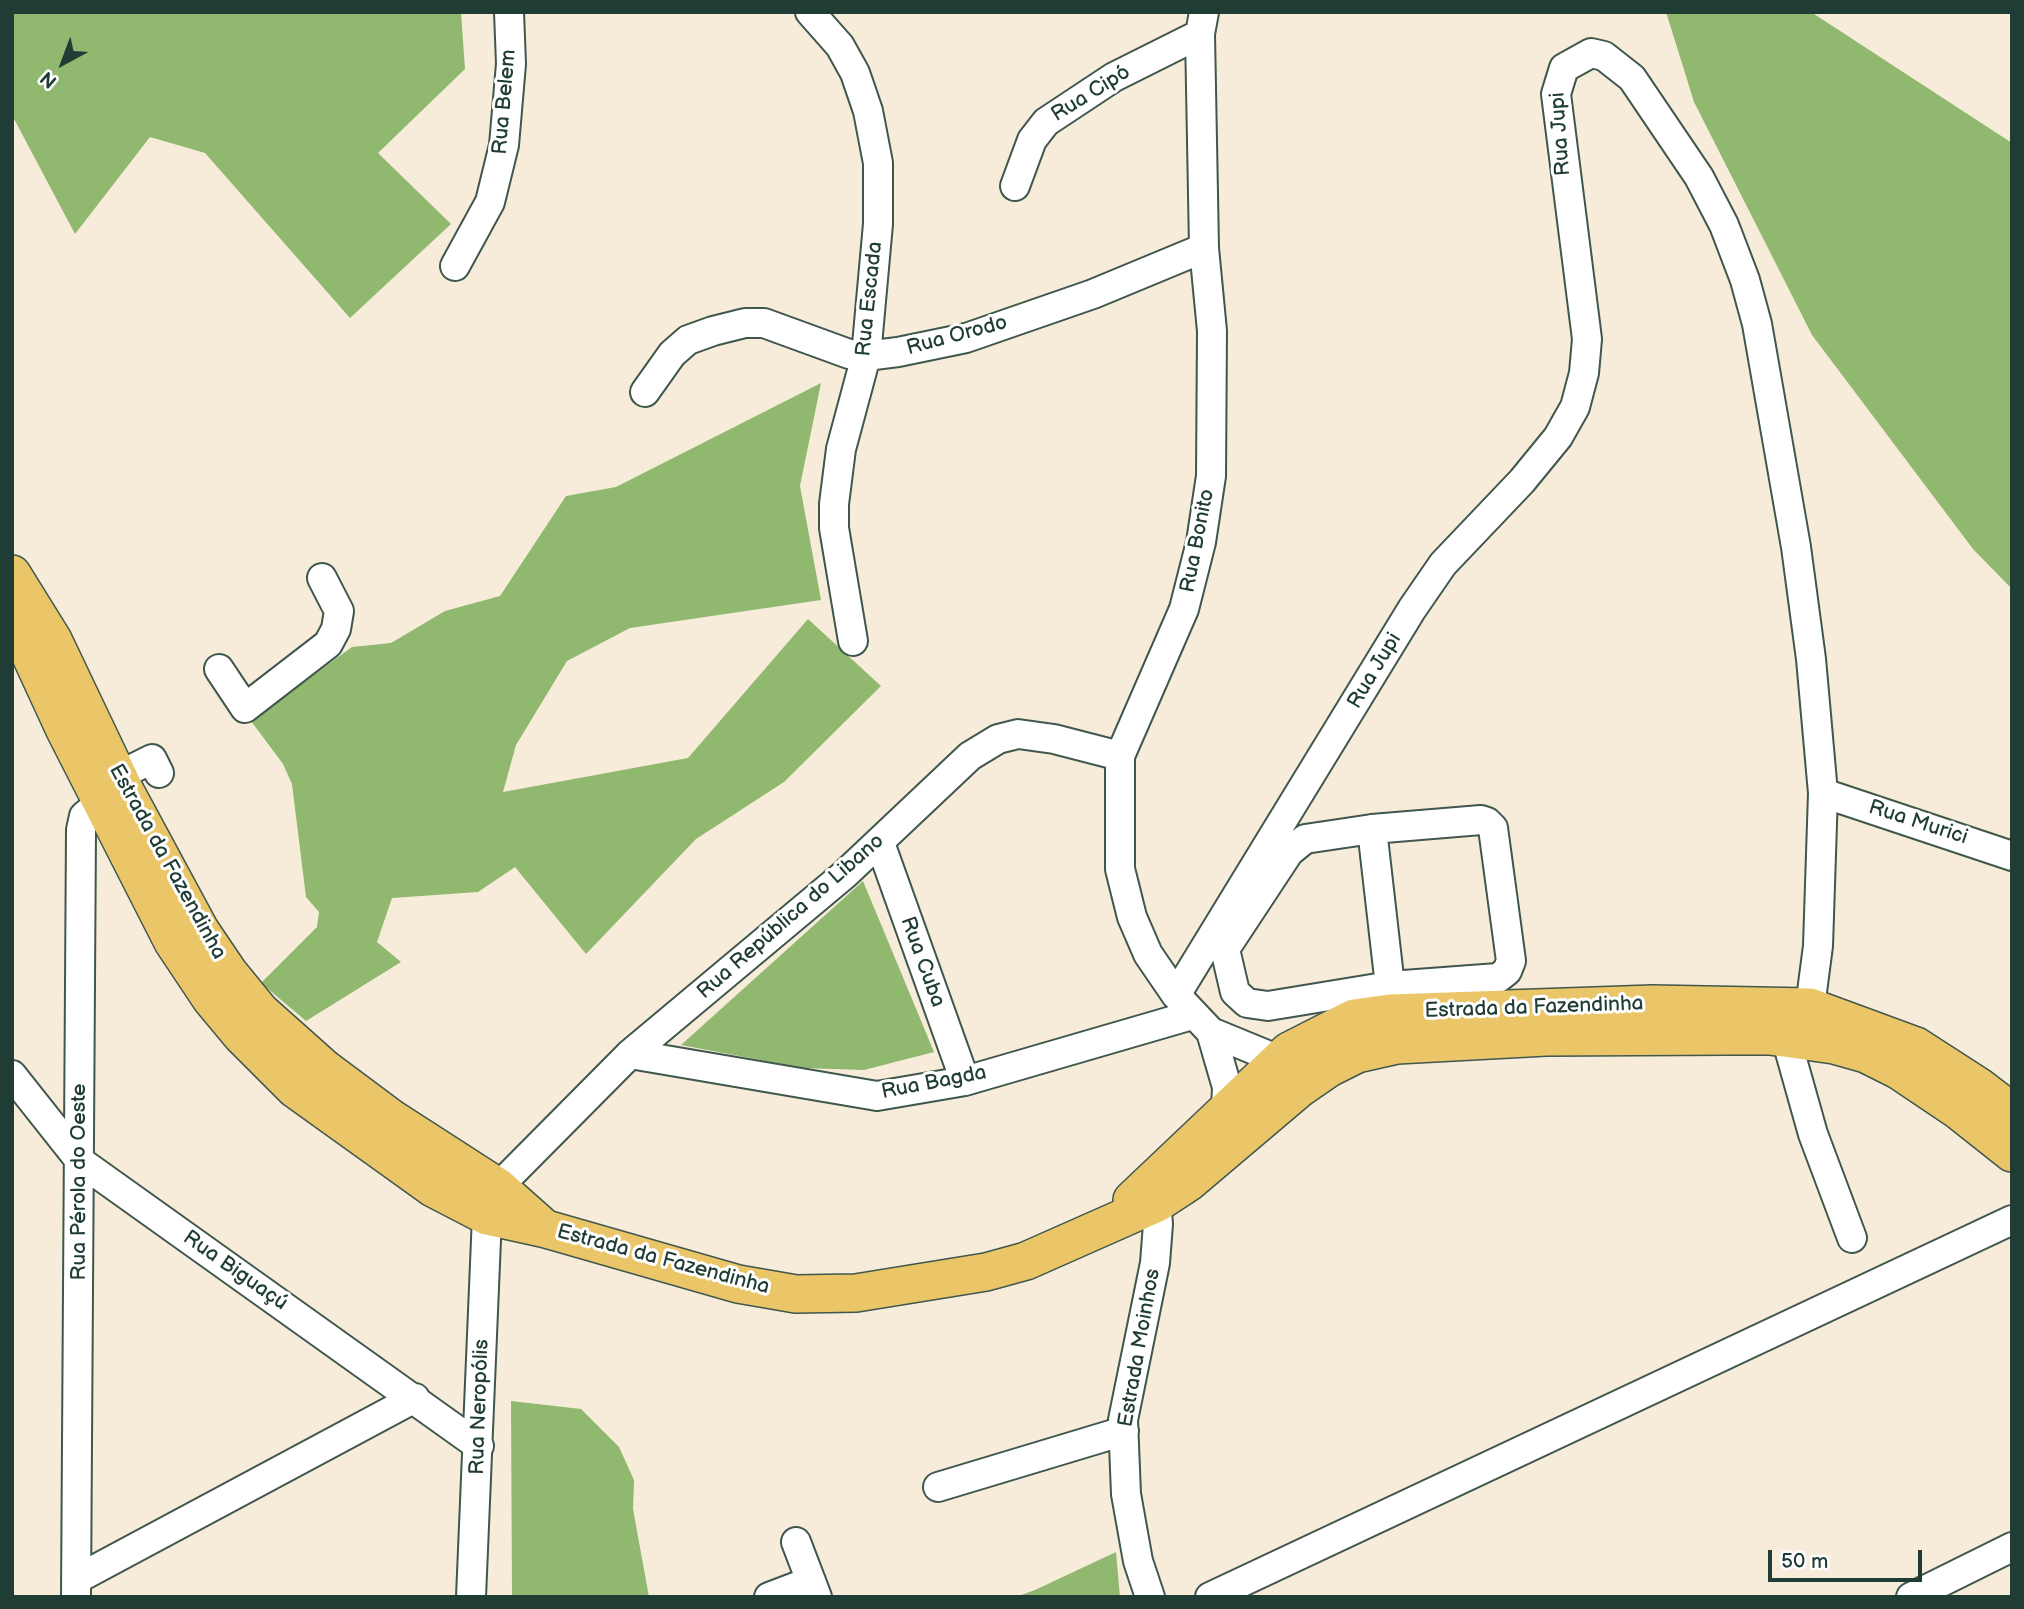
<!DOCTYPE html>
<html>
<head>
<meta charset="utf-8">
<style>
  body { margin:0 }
  #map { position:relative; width:2024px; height:1609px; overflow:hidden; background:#f7ecda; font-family:"Balsamiq Sans",sans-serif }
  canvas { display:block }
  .frame { position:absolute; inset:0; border:14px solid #1f3d34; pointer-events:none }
  .north { position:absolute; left:28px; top:28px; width:70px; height:70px; -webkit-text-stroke:5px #fff; paint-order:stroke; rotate:221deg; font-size:19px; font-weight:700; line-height:28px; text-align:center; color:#1f3d34 }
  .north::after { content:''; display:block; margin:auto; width:24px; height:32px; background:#1f3d34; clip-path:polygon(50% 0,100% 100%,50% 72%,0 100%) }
  .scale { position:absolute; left:1768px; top:1550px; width:154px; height:32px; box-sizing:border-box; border:4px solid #1f3d34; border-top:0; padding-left:9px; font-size:21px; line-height:24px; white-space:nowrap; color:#1f3d34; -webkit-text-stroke:5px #fff; paint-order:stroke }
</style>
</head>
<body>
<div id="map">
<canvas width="2024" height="1609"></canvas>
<div class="frame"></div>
<div class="north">N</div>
<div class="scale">50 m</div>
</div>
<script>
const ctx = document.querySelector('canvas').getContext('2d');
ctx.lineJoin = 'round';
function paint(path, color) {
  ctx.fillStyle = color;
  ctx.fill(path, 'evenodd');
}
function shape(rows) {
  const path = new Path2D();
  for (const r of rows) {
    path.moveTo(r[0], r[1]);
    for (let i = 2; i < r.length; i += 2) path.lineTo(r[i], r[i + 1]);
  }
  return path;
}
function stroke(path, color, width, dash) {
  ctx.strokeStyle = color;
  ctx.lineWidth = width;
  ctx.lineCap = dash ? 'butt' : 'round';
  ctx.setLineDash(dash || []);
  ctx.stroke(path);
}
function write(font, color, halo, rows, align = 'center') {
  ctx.font = font + ' "Balsamiq Sans",sans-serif';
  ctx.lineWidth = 6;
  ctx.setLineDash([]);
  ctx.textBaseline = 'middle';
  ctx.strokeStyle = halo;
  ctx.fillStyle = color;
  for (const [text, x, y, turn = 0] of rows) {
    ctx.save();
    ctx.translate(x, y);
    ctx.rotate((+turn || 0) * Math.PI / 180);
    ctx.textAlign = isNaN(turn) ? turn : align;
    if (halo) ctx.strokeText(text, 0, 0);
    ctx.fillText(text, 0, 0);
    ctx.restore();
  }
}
paint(shape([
  [12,12,461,12,465,69,378,153,451,224,350,318,205,153,150,137,75,234,12,115],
  [1666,12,1811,12,2012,143,2012,589,1973,549,1812,335,1694,102],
  [821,383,800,486,821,600,630,628,567,661,516,745,503,792,688,758,808,619,881,686,784,782,696,839,586,954,515,867,478,892,392,898,377,942,401,962,306,1021,261,983,317,927,319,912,306,897,292,784,283,764,251,721,352,647,391,643,445,611,500,596,566,496,616,487],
  [863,881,934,1052,864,1070,803,1068,681,1045],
  [511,1401,581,1409,619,1447,634,1480,633,1509,649,1597,512,1597],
  [1116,1552,1120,1597,1016,1597,1035,1590]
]), '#90b86f');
const minor = shape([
  [810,12,840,46,855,73,868,111,878,163,878,224,866,356,841,449,834,504,834,528,853,641],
  [1204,12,1200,34,1204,248,1212,331,1211,476,1201,542,1184,609,1120,756,1120,869,1132,917,1148,954,1176,995,1211,1032,1279,1060],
  [1015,186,1032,140,1046,122,1114,77,1200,34],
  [455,266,490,202,504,145,511,64,509,12],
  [645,392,672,354,688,340,713,331,745,323,764,323,849,354,866,356,898,352,966,338,1093,294,1204,248],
  [219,669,245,708,328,644,336,629,339,611,322,578],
  [118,776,152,759,159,773],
  [1823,793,2012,856],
  [1372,829,1390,986,1268,1006,1247,1003,1235,992,1225,949,1289,852,1305,839,1372,829,1481,820,1487,822,1493,828,1511,961,1507,971,1498,978,1390,986,1390,1013],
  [880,843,965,1081],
  [1176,995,1412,609,1443,564,1522,481,1558,437,1575,407,1584,373,1587,339,1556,94,1564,68,1591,53,1604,56,1632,78,1699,177,1724,225,1745,280,1757,324,1796,547,1811,659,1823,793,1818,946,1810,1007],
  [1211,1032,1227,1087,1226,1109],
  [1786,1038,1813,1134,1852,1238],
  [630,1054,877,1096,965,1081,1192,1015],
  [12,1075,81,1162,479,1446],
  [938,1487,1124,1431],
  [796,1542,817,1597],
  [77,1579,415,1398],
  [76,1597,81,830,84,816,101,802,119,794],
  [471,1597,487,1216,498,1187,630,1054,844,875,970,756,998,739,1018,734,1054,739,1120,756],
  [769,1597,811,1581],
  [1150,1597,1138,1561,1126,1494,1123,1420,1155,1263,1158,1224,1155,1186],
  [1210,1597,2012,1220],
  [1911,1597,2012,1547]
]);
const major = shape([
  [12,574,53,640,125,791,200,930,229,973,260,1011,324,1068,391,1118,498,1187,542,1226],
  [12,615,64,728,173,942,211,999,241,1035,295,1089,433,1188,487,1216,546,1229,738,1284,796,1294,856,1293,986,1272,1026,1261,1157,1203,1189,1182,1300,1088,1329,1068,1357,1054,1397,1045,1546,1037,1729,1036,1770,1036,1834,1045,1866,1054,1898,1070,1959,1111,2012,1153],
  [1132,1200,1289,1051,1354,1018,1390,1013,1653,1004,1810,1007,1916,1046,1978,1086,2012,1112]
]);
stroke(minor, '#3f574d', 32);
stroke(major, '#3f574d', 40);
stroke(minor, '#fff', 28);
stroke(major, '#ebc669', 37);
write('21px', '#1f3d34', '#fff', [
  ["Rua Cipó",1091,94,-32],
  ["Rua Belem",505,102,-85],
  ["Rua Jupi",1561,134,-94],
  ["Rua Escada",870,299,-84],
  ["Rua Orodo",957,336,-15],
  ["Rua Bonito",1198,541,-79],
  ["Rua Jupi",1375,671,-59],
  ["Rua Murici",1918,823,18],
  ["Estrada da Fazendinha",167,862,61],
  ["Rua República do Libano",791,917,-41],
  ["Rua Cuba",922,962,70],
  ["Estrada da Fazendinha",1534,1008,-2],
  ["Rua Bagda",934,1083,-11],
  ["Rua Pérola do Oeste",80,1182,-90],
  ["Estrada da Fazendinha",663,1260,15],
  ["Rua Biguaçú",235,1271,35],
  ["Estrada Moinhos",1140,1348,-80],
  ["Rua Neropólis",480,1407,-88]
]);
</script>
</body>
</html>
